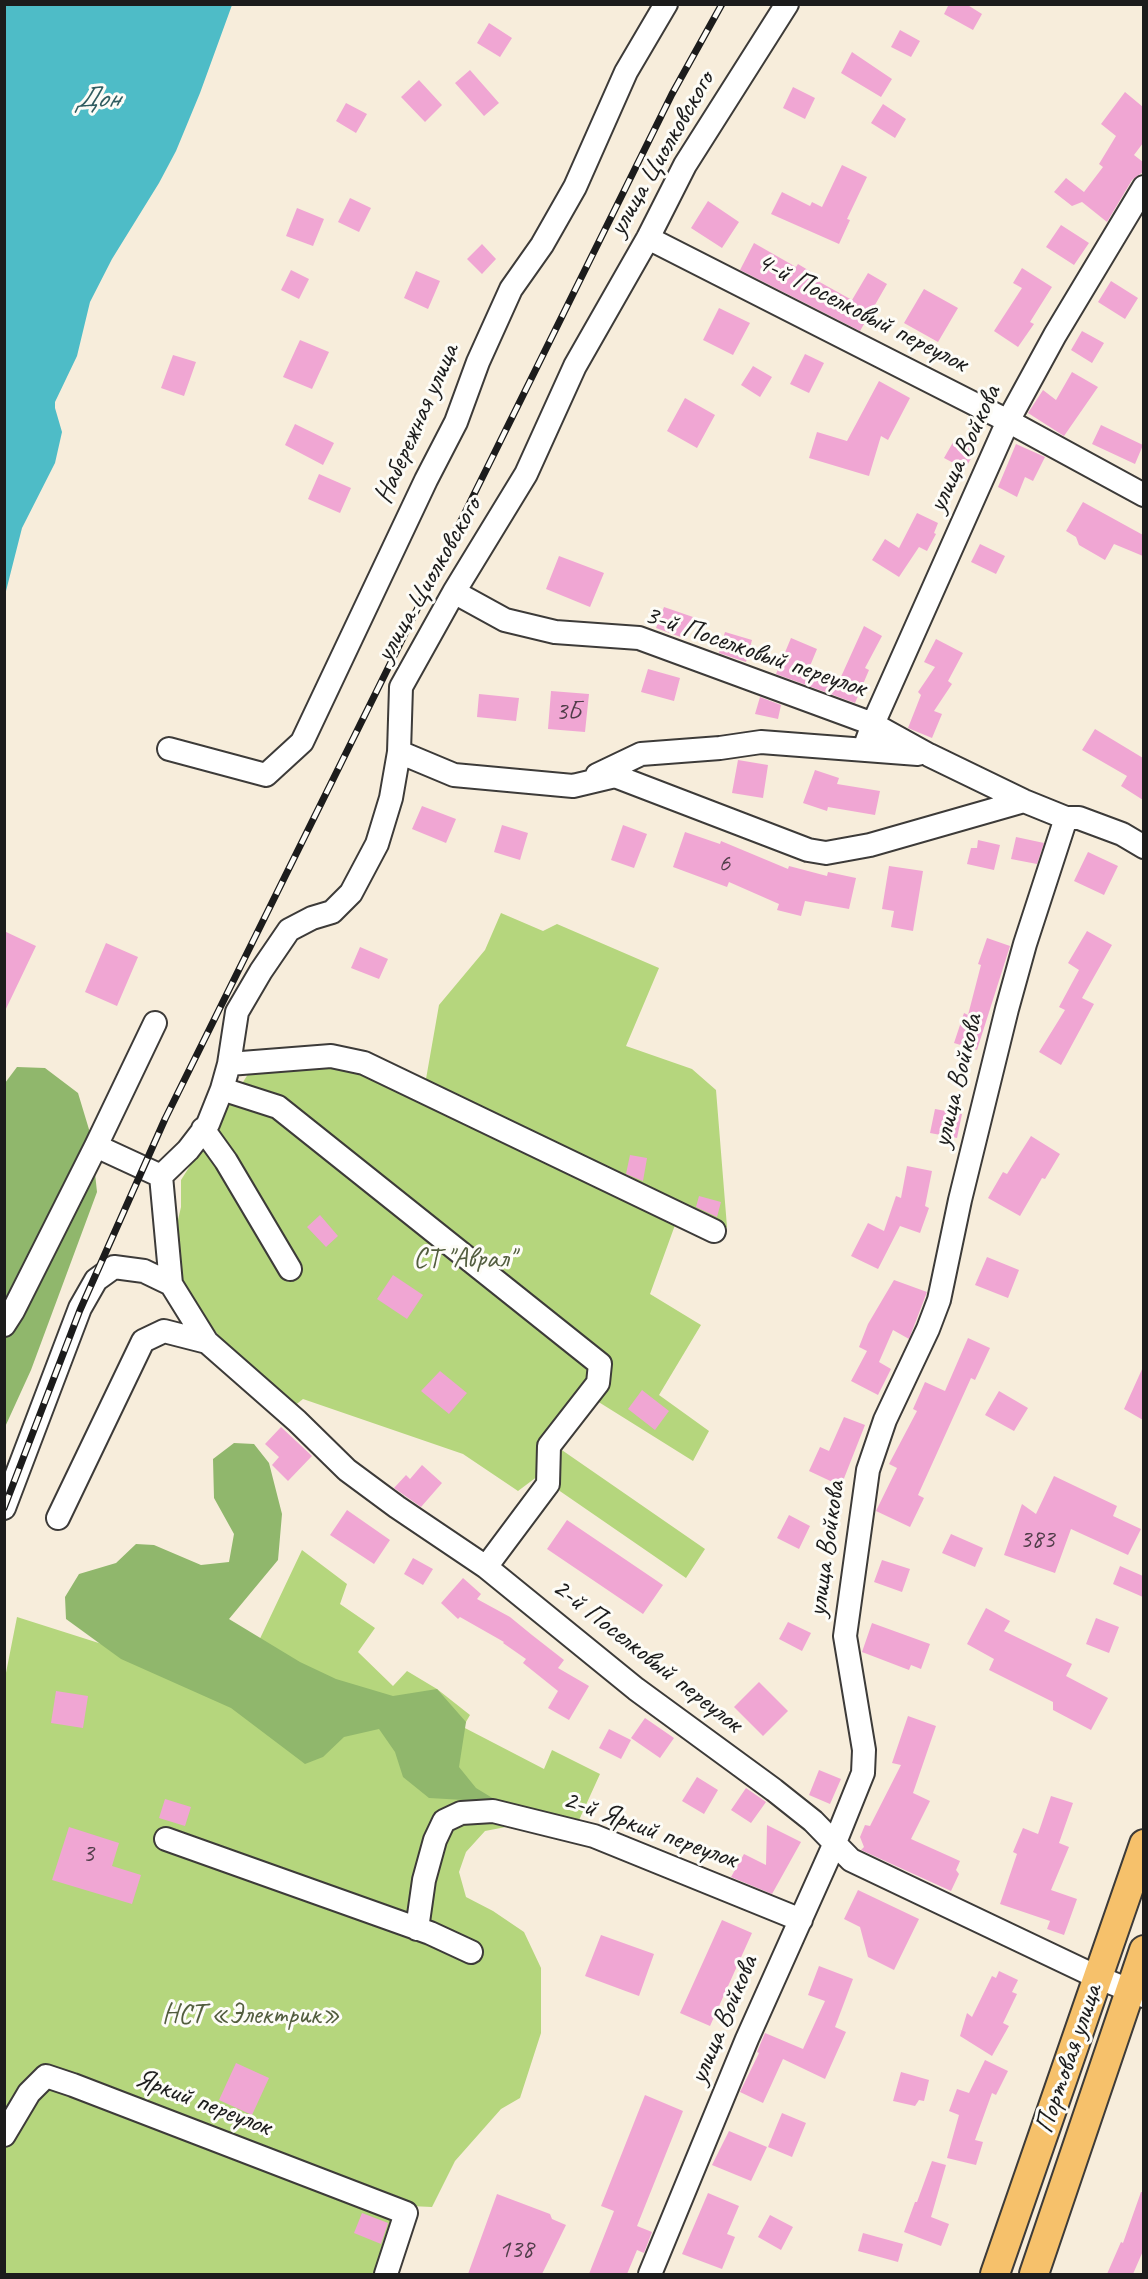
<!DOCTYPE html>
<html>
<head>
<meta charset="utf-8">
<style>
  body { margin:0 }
  #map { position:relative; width:1148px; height:2279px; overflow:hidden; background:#f7eddb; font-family:Caveat,sans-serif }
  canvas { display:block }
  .frame { position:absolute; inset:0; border:6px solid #1c1c1c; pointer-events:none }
</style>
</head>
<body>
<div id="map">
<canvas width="1148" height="2279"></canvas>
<div class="frame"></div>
</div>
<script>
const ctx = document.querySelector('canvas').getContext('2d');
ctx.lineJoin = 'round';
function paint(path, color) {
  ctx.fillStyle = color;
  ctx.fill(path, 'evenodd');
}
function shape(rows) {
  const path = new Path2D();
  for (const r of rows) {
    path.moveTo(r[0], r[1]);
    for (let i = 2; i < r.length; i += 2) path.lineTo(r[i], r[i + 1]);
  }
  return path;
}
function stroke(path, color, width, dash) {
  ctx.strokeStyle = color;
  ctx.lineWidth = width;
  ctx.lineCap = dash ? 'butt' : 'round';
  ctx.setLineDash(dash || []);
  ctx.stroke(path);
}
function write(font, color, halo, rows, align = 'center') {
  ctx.font = font + ' Caveat,sans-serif';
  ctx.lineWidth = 6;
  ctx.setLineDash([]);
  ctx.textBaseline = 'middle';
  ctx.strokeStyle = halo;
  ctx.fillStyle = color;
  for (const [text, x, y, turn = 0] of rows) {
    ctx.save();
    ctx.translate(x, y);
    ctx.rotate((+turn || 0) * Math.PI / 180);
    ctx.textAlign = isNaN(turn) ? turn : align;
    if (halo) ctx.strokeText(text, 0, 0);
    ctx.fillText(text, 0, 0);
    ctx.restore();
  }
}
paint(shape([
  [501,913,543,931,557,924,659,968,626,1046,692,1069,716,1090,727,1227,722,1231,679,1214,650,1294,701,1325,659,1395,709,1431,693,1461,589,1396,556,1446,705,1549,686,1578,538,1476,518,1491,463,1454,303,1399,293,1407,234,1356,167,1267,181,1207,181,1180,262,1052,339,1046,426,1079,439,1005,485,950],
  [302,1550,347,1584,340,1604,375,1628,358,1652,393,1686,407,1671,437,1689,470,1715,463,1727,544,1769,552,1750,600,1774,570,1840,511,1826,485,1831,466,1852,459,1872,466,1897,493,1911,524,1932,541,1968,541,2033,520,2098,501,2109,455,2161,432,2207,410,2206,381,2274,5,2274,4,1683,17,1617,237,1687]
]), '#b5d67d');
paint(shape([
  [17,1067,45,1068,78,1093,91,1136,97,1192,31,1370,5,1427,5,1083],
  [234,1443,254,1444,269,1463,282,1514,278,1560,229,1619,300,1662,336,1679,393,1696,437,1689,466,1722,459,1767,476,1788,499,1802,429,1798,403,1777,395,1752,379,1729,344,1737,323,1757,305,1764,231,1708,121,1659,66,1619,65,1597,79,1574,116,1563,136,1544,154,1545,201,1565,229,1562,234,1534,214,1498,213,1459]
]), '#90b76c');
paint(shape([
  [5,4,232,5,200,93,176,151,159,183,112,259,90,302,77,356,55,402,55,408,62,432,55,463,22,528,5,595]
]), '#4ebcc7');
paint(shape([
  [949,4,966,4,982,14,973,30,944,14],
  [489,23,512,38,500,57,477,43],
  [900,30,920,41,911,57,891,47],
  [852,52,892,79,881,97,841,73],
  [470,70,499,103,484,116,455,83],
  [419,80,442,105,425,122,401,97],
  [793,87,815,98,805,119,783,108],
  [1125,92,1143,107,1143,143,1134,155,1143,162,1143,172,1132,180,1107,222,1082,202,1072,206,1054,192,1066,178,1084,192,1103,167,1099,164,1116,136,1101,124],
  [346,103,367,114,356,133,336,121],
  [883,104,906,119,895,138,871,123],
  [842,165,867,177,847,219,850,220,839,244,771,214,782,192,810,206,812,202,822,207],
  [350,198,371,208,359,232,338,222],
  [708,201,739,222,722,248,691,228],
  [297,208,324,219,313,246,286,236],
  [1061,225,1089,243,1074,265,1046,247],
  [754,243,796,267,798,264,818,276,816,280,852,300,868,273,887,284,860,331,740,270],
  [482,244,496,259,482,274,467,259],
  [1022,268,1052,287,1030,322,1034,324,1018,347,994,331,1022,288,1013,283],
  [291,270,309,279,299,299,281,290],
  [416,271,440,281,428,309,404,298],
  [1111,281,1138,298,1125,319,1098,302],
  [924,289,958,308,938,342,904,323],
  [719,308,750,323,733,355,703,340],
  [1082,331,1104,343,1092,363,1071,350],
  [300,340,329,352,312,389,283,377],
  [805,354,824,363,809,393,790,384],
  [173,355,196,362,184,396,161,388],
  [753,366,772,377,760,397,741,385],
  [1072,372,1098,387,1064,436,1028,413,1043,390,1056,400],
  [879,381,910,398,888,440,881,436,869,476,809,458,817,432,847,441],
  [685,398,715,415,697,448,667,431],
  [295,424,334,443,323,465,285,445],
  [1101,425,1143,445,1135,464,1092,444],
  [956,437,977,448,965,469,944,458],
  [1016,444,1045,457,1033,481,1025,477,1017,497,998,487],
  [319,474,351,488,340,513,308,499],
  [1083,502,1143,535,1143,556,1114,544,1105,560,1079,545,1076,537,1066,531],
  [917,513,938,523,934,533,936,534,927,551,919,547,899,577,872,560,885,539,899,548],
  [980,544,1005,556,996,574,971,562],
  [559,556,604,573,590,607,546,589],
  [664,607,693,617,686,639,656,628],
  [864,626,882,636,865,668,869,670,855,703,776,674,791,638,817,649,810,666,840,679],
  [725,632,752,640,746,662,719,653],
  [936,639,963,653,948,681,952,684,934,711,942,714,932,738,908,728,921,695,918,692,935,667,924,662],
  [648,669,680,678,674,701,641,692],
  [551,691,589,694,585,732,548,729],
  [479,694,519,698,516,721,477,717],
  [760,697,781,705,778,719,755,714],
  [1095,729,1143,758,1143,800,1121,786,1127,776,1082,750],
  [738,760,768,765,763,798,732,793],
  [815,770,839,778,837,784,880,791,875,815,828,807,827,811,803,803],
  [422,806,456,819,446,843,412,829],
  [502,825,528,833,520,860,494,852],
  [623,825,647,834,634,868,611,860],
  [685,832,720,844,721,841,788,869,789,866,827,876,828,872,856,878,849,909,805,901,801,916,777,910,779,904,729,882,727,887,673,867],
  [1016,837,1044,843,1037,864,1011,859],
  [978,840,1000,845,994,870,967,864,971,848,977,848],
  [1088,852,1118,866,1104,895,1074,881],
  [889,866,923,871,913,931,891,927,894,911,882,909],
  [4,931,36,946,4,1013],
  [1087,931,1112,945,1082,998,1094,1004,1061,1065,1039,1052,1065,1010,1059,1007,1079,970,1068,963],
  [987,938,1010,946,977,1050,954,1043,964,1013,968,1015,981,965,978,964],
  [106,943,138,957,117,1006,85,992],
  [360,947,388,959,379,979,351,968],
  [935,1109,962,1114,957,1138,930,1133],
  [1031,1136,1060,1154,1045,1179,1042,1178,1020,1216,988,1198,1003,1172,1007,1174],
  [630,1155,647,1158,643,1181,626,1174],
  [907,1166,932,1171,925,1206,929,1208,920,1233,900,1226,878,1269,851,1256,868,1223,884,1231,896,1196,901,1198],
  [699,1196,721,1202,717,1217,696,1207],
  [320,1215,338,1236,326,1247,307,1227],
  [987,1257,1019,1270,1008,1298,975,1285],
  [393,1275,423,1295,407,1319,377,1299],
  [894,1280,927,1292,909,1339,893,1330,879,1362,891,1369,878,1395,851,1381,867,1351,859,1347,868,1324],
  [968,1338,990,1348,975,1380,971,1378,918,1495,924,1498,910,1527,876,1511,897,1468,889,1464,917,1411,913,1409,925,1382,945,1391],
  [1143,1367,1143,1420,1124,1409],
  [440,1371,467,1393,449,1414,421,1391],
  [642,1390,669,1411,655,1430,628,1409],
  [999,1391,1028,1408,1014,1431,985,1415],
  [844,1417,865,1425,841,1486,809,1471,820,1447,829,1451],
  [281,1427,312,1456,288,1481,272,1465,279,1457,265,1444],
  [422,1465,442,1483,421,1507,394,1488,406,1475,410,1479],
  [1054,1476,1117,1506,1113,1516,1141,1529,1128,1555,1071,1529,1055,1573,1004,1555,1022,1504,1036,1514],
  [347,1510,390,1540,374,1564,330,1535],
  [789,1515,810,1526,799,1549,777,1538],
  [567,1520,663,1585,643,1614,547,1549],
  [951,1534,983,1548,975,1567,942,1553],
  [413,1558,433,1569,423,1585,404,1574],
  [882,1560,910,1569,902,1592,874,1582],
  [1120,1566,1143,1576,1143,1597,1113,1584],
  [463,1578,481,1594,477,1599,510,1617,532,1635,564,1660,558,1668,589,1686,569,1720,548,1708,558,1691,523,1663,526,1659,503,1643,504,1642,460,1617,458,1619,441,1603],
  [986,1608,1010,1621,1004,1631,1072,1664,1066,1676,1108,1698,1091,1730,1053,1710,1053,1702,989,1670,994,1659,967,1644],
  [1096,1618,1119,1627,1109,1653,1086,1644],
  [788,1622,811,1633,802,1651,779,1639],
  [872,1623,930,1644,921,1669,911,1665,909,1670,862,1652],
  [759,1682,788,1711,763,1736,734,1707],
  [56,1691,88,1696,83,1728,51,1723],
  [908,1716,936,1726,913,1793,930,1801,911,1839,960,1861,956,1870,959,1874,951,1891,861,1850,864,1847,860,1837,865,1825,870,1826,901,1765,892,1763],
  [645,1718,674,1738,660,1758,631,1738],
  [609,1729,631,1740,621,1759,599,1748],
  [819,1770,841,1779,830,1804,809,1795],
  [697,1777,718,1790,704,1814,682,1801],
  [746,1788,766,1802,751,1823,731,1810],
  [1051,1796,1073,1803,1059,1843,1069,1847,1051,1890,1077,1899,1064,1935,1047,1929,1050,1921,1000,1904,1017,1854,1013,1852,1023,1828,1038,1834],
  [165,1799,191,1807,185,1826,159,1818],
  [767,1825,801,1842,772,1894,731,1877,744,1854,766,1865],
  [69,1827,119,1843,112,1866,141,1875,132,1904,52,1880],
  [858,1890,919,1919,894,1970,868,1957,860,1927,844,1919],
  [722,1920,752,1933,710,2026,680,2013],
  [601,1935,654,1954,639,1996,585,1976],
  [819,1966,853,1979,835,2027,846,2032,825,2079,783,2059,763,2103,740,2092,759,2053,757,2052,765,2033,803,2049,825,2001,808,1995],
  [999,1971,1018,1980,1012,1992,1017,1994,1003,2023,1009,2026,992,2056,960,2036,967,2013,972,2017,992,1976,996,1978],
  [985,2060,1008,2071,996,2095,992,2093,975,2140,983,2142,976,2165,947,2158,959,2115,949,2111,957,2089,969,2093],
  [236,2063,269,2078,252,2115,219,2100],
  [901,2072,929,2080,924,2101,919,2100,915,2106,893,2101],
  [645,2095,683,2111,637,2226,652,2232,644,2253,637,2250,627,2274,589,2274,614,2211,601,2206],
  [782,2113,806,2123,792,2157,768,2147],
  [729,2131,767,2147,751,2181,712,2165],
  [932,2161,946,2165,931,2217,949,2224,941,2246,904,2232,915,2202,917,2202],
  [1141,2192,1143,2192,1143,2251,1133,2274,1107,2274,1121,2242,1123,2243],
  [708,2193,739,2206,727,2234,735,2237,722,2269,682,2254],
  [497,2194,550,2214,552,2219,566,2225,542,2274,468,2274],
  [362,2213,388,2223,381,2244,354,2233],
  [770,2215,793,2227,781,2250,758,2237],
  [863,2233,903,2244,898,2262,858,2251]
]), '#f0a6d3');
const minor = shape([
  [787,4,685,165,648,238,575,366,526,474,454,592,401,687,399,752,391,798,377,844,351,893,332,912,312,918,289,930,261,971,237,1012,229,1064,222,1089,208,1124,188,1150,161,1176,171,1284,207,1342,297,1421,347,1470,397,1507,486,1567,636,1689,774,1790,813,1821,851,1860,1097,1977,1144,1996],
  [648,238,1008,421,1144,495],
  [454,592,505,620,555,632,639,638,873,724,929,755,1024,801,1066,818,1079,818,1122,834,1144,847],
  [169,749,266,775,302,742,426,480,456,422,478,362,511,289,542,245,575,187,626,72,666,4],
  [864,749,873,724,1008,421,1055,335,1144,187],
  [399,752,454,775,573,786,615,776,808,850,826,853,870,845,1024,801],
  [597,775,641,754,720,748,761,742,918,754],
  [229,1064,331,1056,364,1063,714,1231],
  [222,1089,278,1107,600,1364,598,1383,549,1446,548,1484,486,1567],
  [203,1129,226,1161,290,1269],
  [96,1146,161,1176],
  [4,1325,13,1311,96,1146,155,1023],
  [4,1508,80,1308,96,1280,114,1267,144,1271,171,1284],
  [58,1518,143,1341,164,1331,207,1342],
  [166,1839,430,1933,471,1952],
  [417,1929,424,1880,435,1840,444,1821,461,1813,493,1811,594,1836,801,1920],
  [4,2135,29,2093,46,2076,73,2085,406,2213,386,2274],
  [650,2274,747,2039,834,1845,863,1773,864,1750,845,1636,868,1470,885,1420,928,1329,939,1300,960,1200,1007,1009,1025,944,1066,818]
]);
const major = shape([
  [995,2274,1144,1844],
  [1034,2274,1144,1950]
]);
stroke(minor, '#3d3b39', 26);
stroke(major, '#3d3b39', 32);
stroke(minor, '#fff', 22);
stroke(major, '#f6c16b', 28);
const rail = shape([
  [4,1508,80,1310,165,1119,672,94,722,4]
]);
stroke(rail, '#1c1c1c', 7);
stroke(rail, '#fdfcf7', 4.5, [14]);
write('26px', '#513e4a', null, [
  ["3Б",568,712],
  ["6",724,864],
  ["383",1037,1540],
  ["3",88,1854],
  ["138",516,2250]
]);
write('28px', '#1c1c1c', '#fdfcf7', [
  ["улица Циолковского",662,154,-60],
  ["4-й Поселковый переулок",862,313,27],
  ["Набережная улица",417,424,-66],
  ["улица Войкова",965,449,-65],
  ["улица Циолковского",429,580,-60],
  ["3-й Поселковый переулок",755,652,19],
  ["улица Войкова",958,1081,-76],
  ["улица Войкова",827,1549,-82],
  ["2-й Поселковый переулок",647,1656,38],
  ["2-й Яркий переулок",650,1830,20],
  ["улица Войкова",724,2020,-67],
  ["Портовая улица",1069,2059,-71],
  ["Яркий переулок",203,2103,21]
]);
write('28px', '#525d3e', '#fdfcf7', [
  ["СТ \"Аврал\"",464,1260],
  ["НСТ «Электрик»",251,2016]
]);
write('italic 30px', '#305c60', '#fdfcf7', [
  ["Дон",97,99]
]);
</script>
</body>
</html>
